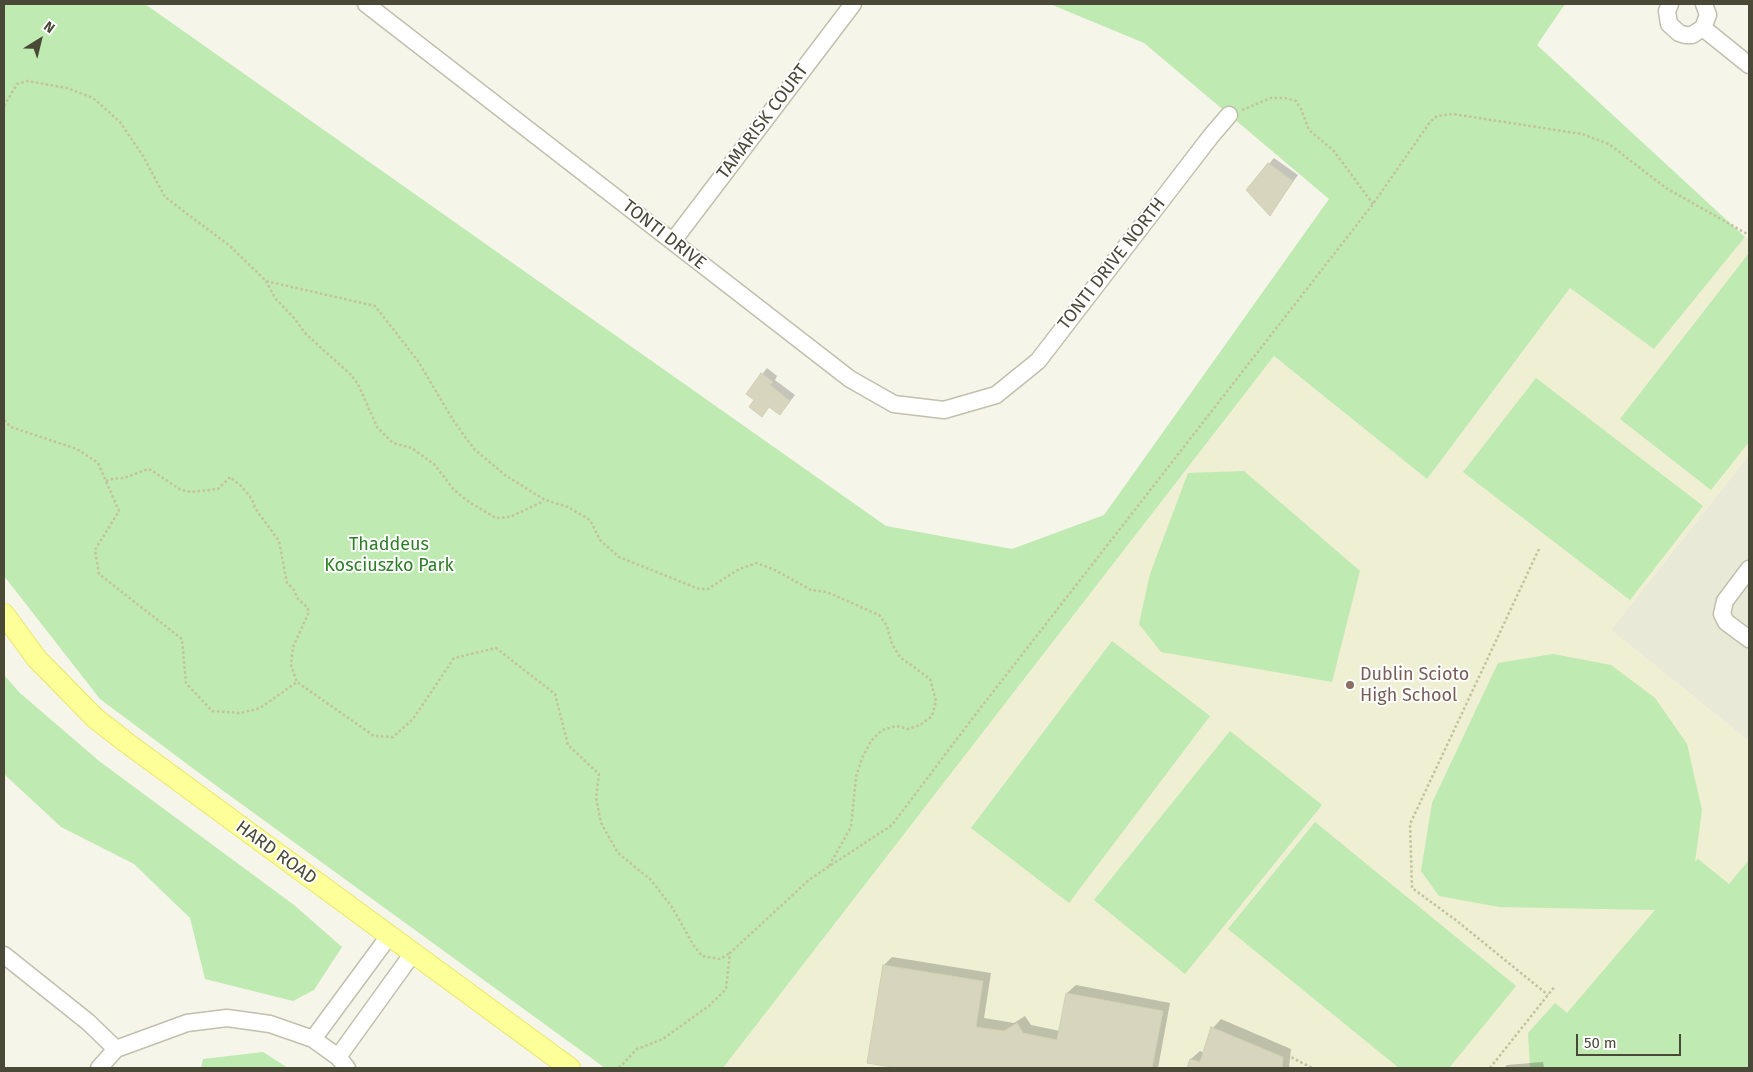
<!DOCTYPE html>
<html>
<head>
<meta charset="utf-8">
<style>
  body { margin:0 }
  #map { position:relative; width:1753px; height:1072px; overflow:hidden; background:#f5f5ea; font-family:"Fira Sans",sans-serif }
  canvas { display:block }
  .frame { position:absolute; inset:0; border:5px solid #4a4837; pointer-events:none }
  .north { position:absolute; left:15px; top:15px; width:50px; height:50px; -webkit-text-stroke:4px #fff; paint-order:stroke; rotate:36deg; font-size:14px; font-weight:700; line-height:20px; text-align:center; color:#4a4837 }
  .north::after { content:''; display:block; margin:auto; width:18px; height:22px; background:#4a4837; clip-path:polygon(50% 0,100% 100%,50% 72%,0 100%) }
  .scale { position:absolute; left:1576px; top:1034px; width:105px; height:22px; box-sizing:border-box; border:2px solid #4a4837; border-top:0; padding-left:6px; font-size:15px; line-height:18px; white-space:nowrap; color:#4a4837; -webkit-text-stroke:4px #fff; paint-order:stroke }
</style>
</head>
<body>
<div id="map">
<canvas width="1753" height="1072"></canvas>
<div class="frame"></div>
<div class="north">N</div>
<div class="scale">50 m</div>
</div>
<script>
const ctx = document.querySelector('canvas').getContext('2d');
ctx.lineJoin = 'round';
function paint(path, color) {
  ctx.fillStyle = color;
  ctx.fill(path, 'evenodd');
}
function shape(rows) {
  const path = new Path2D();
  for (const r of rows) {
    path.moveTo(r[0], r[1]);
    for (let i = 2; i < r.length; i += 2) path.lineTo(r[i], r[i + 1]);
  }
  return path;
}
function stroke(path, color, width, dash) {
  ctx.strokeStyle = color;
  ctx.lineWidth = width;
  ctx.lineCap = dash ? 'butt' : 'round';
  ctx.setLineDash(dash || []);
  ctx.stroke(path);
}
function write(font, color, halo, rows, align = 'center') {
  ctx.font = font + ' "Fira Sans",sans-serif';
  ctx.lineWidth = 4;
  ctx.setLineDash([]);
  ctx.textBaseline = 'middle';
  ctx.strokeStyle = halo;
  ctx.fillStyle = color;
  for (const [text, x, y, turn = 0] of rows) {
    ctx.save();
    ctx.translate(x, y);
    ctx.rotate((+turn || 0) * Math.PI / 180);
    ctx.textAlign = isNaN(turn) ? turn : align;
    if (halo) ctx.strokeText(text, 0, 0);
    ctx.fillText(text, 0, 0);
    ctx.restore();
  }
}
paint(shape([
  [1749,455,1749,741,1611,630]
]), '#e9e9d7');
paint(shape([
  [1745,237,1749,240,1749,455,1611,630,1749,741,1749,1068,723,1068,1274,356,1427,479,1570,288,1654,349]
]), '#eeefd3');
paint(shape([
  [4,4,145,4,886,526,1012,549,1104,515,1329,199,1144,43,1050,4,1565,4,1537,45,1745,237,1654,349,1570,288,1427,479,1274,356,723,1068,605,1068,218,787,100,699,4,576],
  [1749,253,1749,442,1711,490,1620,419],
  [1536,378,1703,506,1630,600,1463,472],
  [1244,471,1360,571,1332,682,1161,652,1139,624,1150,574,1188,473],
  [1112,641,1210,716,1069,903,971,828],
  [1553,654,1611,665,1655,698,1687,744,1702,810,1695,862,1698,859,1729,884,1749,860,1749,1068,1530,1068,1528,1033,1555,1003,1567,1013,1655,910,1499,907,1439,896,1421,871,1432,803,1498,663],
  [4,675,20,693,99,761,294,905,342,947,314,990,293,1001,205,979,190,918,134,864,61,827,4,774],
  [1230,731,1322,805,1185,974,1094,900],
  [1315,822,1516,986,1449,1068,1399,1068,1228,929],
  [263,1052,288,1068,201,1068,203,1059]
]), '#bfeab1');
paint(shape([
  [1274,158,1298,175,1270,214,1247,190],
  [767,368,777,376,775,380,795,395,785,408,770,406,767,410,747,394],
  [892,957,991,973,984,1018,1014,1023,1025,1016,1031,1025,1060,1031,1067,993,1076,985,1170,1003,1158,1068,906,1068,869,1062,884,965],
  [1221,1019,1291,1049,1289,1068,1188,1068,1191,1059,1200,1051,1205,1053,1213,1028],
  [1543,1062,1544,1068,1504,1068,1507,1065]
]), '#0003');
const building = shape([
  [1268,163,1293,181,1270,216,1246,190,1268,163],
  [761,373,773,382,770,385,790,401,780,415,769,407,762,417,749,407,754,400,746,394,761,373],
  [883,965,983,981,976,1027,1004,1031,1017,1023,1023,1033,1057,1040,1066,993,1163,1011,1152,1068,898,1068,867,1063,883,965],
  [1211,1027,1283,1057,1282,1068,1187,1068,1190,1059,1200,1062,1211,1027]
]);
paint(building, '#d7d5be');
stroke(building, '#d2d0b1', 1);
const minor = shape([
  [366,4,850,379,894,404,944,410,996,395,1038,361,1211,136,1229,115],
  [1670,4,1667,11,1669,24,1679,33,1685,35,1692,35,1703,28,1708,15,1704,4],
  [1703,28,1749,65],
  [673,241,853,4],
  [1749,569,1725,601,1722,614,1726,622,1749,639],
  [4,955,88,1022,116,1049],
  [313,1039,389,936],
  [338,1057,413,953],
  [99,1068,116,1049,187,1023,227,1018,270,1024,313,1039,338,1057,347,1068]
]);
const major = shape([
  [4,614,37,659,95,718,127,743,570,1068]
]);
stroke(minor, '#c1c0ac', 19);
stroke(major, '#e8e865', 22);
stroke(shape([
  [4,106,17,84,27,81,67,88,93,98,120,122,143,156,165,197,230,246,266,281,375,306,418,361,453,420,474,449,505,475,545,500,568,507,590,520,600,540,619,557,699,589,708,589,739,569,757,563,775,570,811,590,827,592,879,615,887,626,892,644,900,657,930,679,936,701,932,716,920,725,908,729,897,726,882,730,871,741,862,758,856,777,851,827,829,866],
  [1242,110,1271,98,1285,98,1296,101,1301,109,1309,130,1334,151,1373,204],
  [266,281,275,298,294,318,306,334,350,374,358,384,377,427,393,443,412,448,435,465,454,490,469,502,496,518,510,517,544,501],
  [4,420,11,427,77,449,98,463,119,511,95,550,99,574,182,639,186,683,212,711,241,713,260,708,297,682,374,736,393,737,413,719,454,658,496,648,555,694,568,745,599,774,596,798,601,823,618,853,651,880,672,907,694,946,702,956,720,959,730,953],
  [106,481,112,479,124,478,148,469,151,470,181,490,191,492,218,489,230,477,241,486,252,499,255,508,279,541,287,583,294,590,298,599,307,607,309,612,293,647,291,665,297,682],
  [1539,549,1410,824,1412,888,1457,921,1548,995],
  [1287,1055,1312,1068],
  [619,1068,637,1049,663,1039,710,1005,726,989,730,953,810,879,892,825,975,715,1373,204,1430,122,1437,116,1453,114,1582,134,1609,144,1666,188,1749,235],
  [1490,1068,1555,986]
]), '#c4c29c', 2.5, [2.5, 2.5]);
stroke(minor, '#fff', 16);
stroke(major, '#fdff99', 20);
for (const [x, y, r, color] of [
  [1350,685,5,"#8d6e63"]
]) {
  const dot = new Path2D();
  dot.arc(x, y, r, 0, 2 * Math.PI);
  ctx.fillStyle = color;
  ctx.fill(dot);
  stroke(dot, '#fff', 2);
}
write('18px', '#4a4837', '#fff', [
  ["TAMARISK COURT",763,122,-53],
  ["TONTI DRIVE",664,235,38],
  ["TONTI DRIVE NORTH",1112,264,-52],
  ["HARD ROAD",276,853,36]
]);
write('18px', '#2e7e28', '#fff', [
  ["Thaddeus",389,545],
  ["Kosciuszko Park",389,566]
]);
write('18px', '#785e54', '#fff', [
  ["Dublin Scioto",1360,675],
  ["High School",1360,696]
], 'left');
</script>
</body>
</html>
